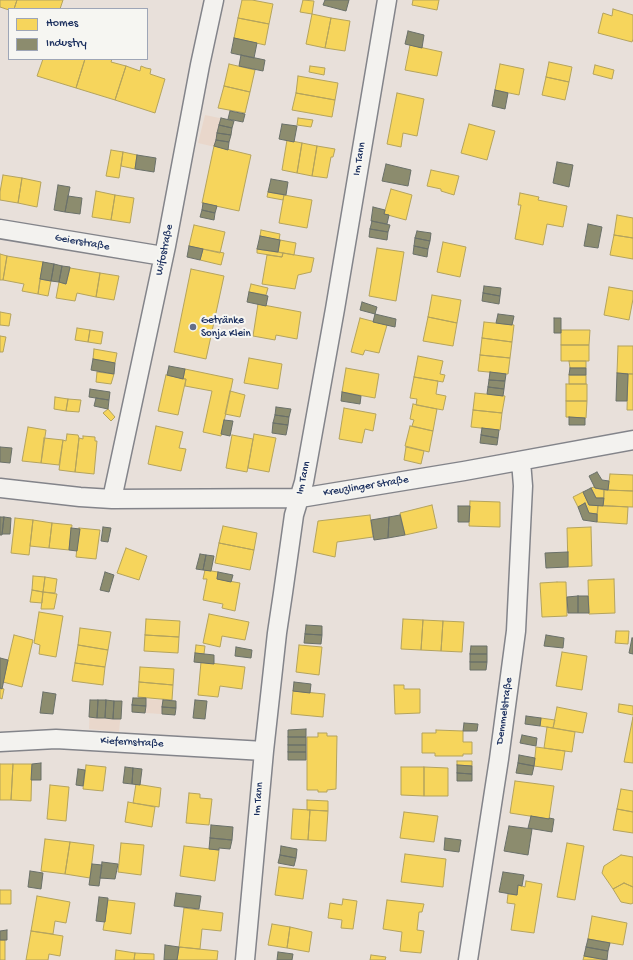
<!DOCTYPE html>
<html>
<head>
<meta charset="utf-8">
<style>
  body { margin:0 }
  #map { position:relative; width:633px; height:960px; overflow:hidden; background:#e8e0da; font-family:"Gochi Hand",sans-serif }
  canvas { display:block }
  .legend { position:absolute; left:8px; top:8px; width:140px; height:52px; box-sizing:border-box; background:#f6f6f2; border:1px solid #9ea6b7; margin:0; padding:5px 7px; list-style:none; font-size:12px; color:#1b2f5e }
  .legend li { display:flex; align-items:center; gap:8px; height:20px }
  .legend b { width:20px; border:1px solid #9ea6b7 }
</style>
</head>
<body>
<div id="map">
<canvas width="633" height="960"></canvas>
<ul class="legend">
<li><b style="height:11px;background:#f6d55c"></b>Homes</li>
<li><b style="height:11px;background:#8c8c6e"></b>Industry</li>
</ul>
</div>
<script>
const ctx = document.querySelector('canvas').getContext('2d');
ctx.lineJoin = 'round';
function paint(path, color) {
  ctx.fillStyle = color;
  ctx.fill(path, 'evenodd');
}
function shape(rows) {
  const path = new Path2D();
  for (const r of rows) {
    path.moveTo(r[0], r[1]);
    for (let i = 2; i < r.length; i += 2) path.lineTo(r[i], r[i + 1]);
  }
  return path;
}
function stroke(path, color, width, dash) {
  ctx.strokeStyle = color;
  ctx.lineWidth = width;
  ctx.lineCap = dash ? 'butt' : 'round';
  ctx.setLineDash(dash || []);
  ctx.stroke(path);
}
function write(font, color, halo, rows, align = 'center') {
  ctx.font = font + ' "Gochi Hand",sans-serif';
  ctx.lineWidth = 4;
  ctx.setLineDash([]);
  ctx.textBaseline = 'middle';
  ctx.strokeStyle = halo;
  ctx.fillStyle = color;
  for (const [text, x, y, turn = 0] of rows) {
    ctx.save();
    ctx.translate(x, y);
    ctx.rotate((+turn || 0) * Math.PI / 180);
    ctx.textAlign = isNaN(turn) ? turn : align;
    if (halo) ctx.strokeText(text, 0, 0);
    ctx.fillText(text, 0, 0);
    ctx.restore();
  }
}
paint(shape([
  [205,115,234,121,228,150,198,143],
  [133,698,176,701,175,715,132,712],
  [90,700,122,701,119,732,89,729]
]), '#e9d7cb');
const homes = shape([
  [0,0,17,0,14,9,9,9,9,10,0,7,0,0],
  [17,0,63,0,60,9,14,9,17,0],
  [242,0,252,0,273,4,269,24,238,18,242,0],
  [303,0,314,1,312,14,300,12,303,0],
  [413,0,439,0,437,10,412,5,413,0],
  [613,9,633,15,633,39,632,42,598,33,603,13,612,16,613,9],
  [312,14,331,18,325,48,306,44,312,14],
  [238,18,269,24,265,45,234,38,238,18],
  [331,18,350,21,345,51,325,48,331,18],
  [410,45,442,52,437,76,405,70,410,45],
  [43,59,85,59,76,88,37,76,43,59],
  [85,59,112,59,111,62,126,66,115,100,76,88,85,59],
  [549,62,572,67,569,82,546,77,549,62],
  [229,64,255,70,250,92,224,86,229,64],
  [500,64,524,69,519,95,495,90,500,64],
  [595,65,614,70,612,79,593,74,595,65],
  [126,66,140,71,141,66,146,68,151,69,150,74,165,79,155,113,115,100,126,66],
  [310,66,325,68,324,75,309,72,310,66],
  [298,76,338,83,335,100,296,93,298,76],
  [546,77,569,82,565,100,542,95,546,77],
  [224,86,250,92,245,113,218,108,224,86],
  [296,93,335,100,332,117,292,110,296,93],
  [397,93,424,99,417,136,403,133,401,147,387,144,397,93],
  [298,118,313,120,311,127,297,125,298,118],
  [469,124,495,131,487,160,461,153,469,124],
  [287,140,302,143,297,173,282,170,287,140],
  [302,143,317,146,312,176,297,173,302,143],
  [214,146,251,155,239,211,202,203,214,146],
  [317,146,335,149,333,157,331,157,327,178,312,176,317,146],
  [111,150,123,152,119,178,106,176,111,150],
  [123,152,137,155,135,169,121,166,123,152],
  [431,170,459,176,454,195,441,191,441,189,427,186,431,170],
  [3,175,22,178,18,203,0,200,0,192,3,175],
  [22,178,41,182,37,207,18,203,22,178],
  [391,189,412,195,406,220,384,214,391,189],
  [96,191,115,195,111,220,92,217,96,191],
  [268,192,284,195,283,200,267,197,268,192],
  [520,193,539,197,538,200,567,206,563,227,547,224,543,245,515,239,521,205,518,205,520,193],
  [115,195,134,198,130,223,111,220,115,195],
  [284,195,312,200,307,228,279,223,284,195],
  [617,215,633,218,633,238,614,235,617,215],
  [194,225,225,232,220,253,189,246,194,225],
  [261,230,280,234,279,240,260,236,261,230],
  [614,235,633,238,633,259,610,255,614,235],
  [280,240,296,243,294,255,278,252,280,240],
  [443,242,466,247,460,277,437,272,443,242],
  [377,248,404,252,396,301,369,296,377,248],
  [203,249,224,253,221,265,200,260,203,249],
  [257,249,283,253,282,257,257,253,257,249],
  [283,253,314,258,311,272,298,275,295,289,262,284,267,255,282,257,283,253],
  [0,254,7,256,3,280,0,280,0,254],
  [7,256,43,262,38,294,22,291,24,284,3,280,7,256],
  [70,268,100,273,96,297,77,293,75,301,56,298,59,282,66,284,70,268],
  [191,269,224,276,206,359,174,352,191,269],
  [100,273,119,276,114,300,96,297,100,273],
  [40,279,51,281,48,296,38,294,40,279],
  [251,284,268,288,266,295,249,292,251,284],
  [609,287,633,291,633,299,629,320,604,315,609,287],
  [432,295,461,300,457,323,428,317,432,295],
  [258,304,301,312,297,339,276,335,275,340,253,336,258,304],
  [0,312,11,314,9,326,0,325,0,312],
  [428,317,457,323,453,346,423,341,428,317],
  [360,318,387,325,379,353,365,350,363,355,351,352,360,318],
  [484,322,514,325,512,342,482,338,484,322],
  [77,328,90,330,88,342,75,340,77,328],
  [90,330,103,332,101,344,88,342,90,330],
  [561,330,590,330,589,345,561,345,561,330],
  [0,336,6,337,3,352,0,352,0,336],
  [482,338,512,342,510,358,480,355,482,338],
  [561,345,589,345,589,361,561,361,561,345],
  [618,346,633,346,633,374,617,373,618,346],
  [94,349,117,353,115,363,93,359,94,349],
  [480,355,510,358,508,374,478,371,480,355],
  [418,356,443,361,440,374,445,375,443,382,414,377,418,356],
  [249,358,282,364,278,389,244,383,249,358],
  [569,361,586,361,586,368,570,368,569,361],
  [346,368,379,374,375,398,342,392,346,368],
  [185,369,233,379,221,436,203,432,212,391,185,386,186,379,183,379,185,369],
  [97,372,114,374,111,384,96,382,97,372],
  [628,374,633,374,633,410,627,410,628,374],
  [166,375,186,379,178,415,158,411,166,375],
  [569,375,586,375,586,384,569,384,569,375],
  [414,377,438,381,436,394,446,396,443,410,416,405,417,399,410,398,414,377],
  [566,384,587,384,587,401,566,401,566,384],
  [230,391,245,395,240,417,225,414,230,391],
  [475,393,505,396,502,413,473,410,475,393],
  [55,397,68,399,66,411,54,409,55,397],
  [68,399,81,400,79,412,66,411,68,399],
  [566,401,587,401,586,418,566,417,566,401],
  [413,404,437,409,433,431,412,426,414,420,410,419,413,404],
  [344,408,376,414,373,431,365,429,362,443,339,439,344,408],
  [108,409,115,417,111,421,103,413,108,409],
  [473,410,502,413,500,430,471,427,473,410],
  [156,426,183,432,179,448,186,449,181,471,148,464,156,426],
  [410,426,433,431,429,452,405,446,410,426],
  [28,427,46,430,41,463,22,461,28,427],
  [67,434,78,435,79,438,75,472,59,470,63,440,66,441,67,434],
  [254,434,276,438,269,472,248,468,254,434],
  [232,435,253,439,247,472,226,468,232,435],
  [83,436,95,437,95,441,97,441,94,474,75,472,79,438,83,439,83,436],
  [44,438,63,440,59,465,41,463,44,438],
  [406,447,424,451,421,464,404,460,406,447],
  [610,474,633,475,633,491,608,490,610,474],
  [594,487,595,488,604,490,604,498,596,498,591,488,594,487],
  [604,490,633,491,633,507,603,506,604,490],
  [583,492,589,505,598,505,597,514,589,513,585,503,578,507,573,497,583,492],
  [470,501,500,502,500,527,469,526,470,501],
  [432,505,437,528,405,535,400,513,432,505],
  [598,505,628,507,627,524,597,522,598,505],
  [370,515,373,537,337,542,335,557,313,552,318,521,370,515],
  [15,518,33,520,29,555,11,553,15,518],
  [33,520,52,523,49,548,30,546,33,520],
  [52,523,72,525,69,550,49,548,52,523],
  [223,526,257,533,254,550,219,543,223,526],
  [591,527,592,566,568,567,567,528,591,527],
  [79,528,100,530,96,559,76,557,79,528],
  [219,543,254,550,250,570,215,563,219,543],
  [126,548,147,556,139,580,117,573,126,548],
  [205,570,218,572,217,579,240,583,235,611,222,608,223,604,203,600,207,579,203,579,205,570],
  [33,576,45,577,43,592,32,590,33,576],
  [45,577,57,579,55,593,43,592,45,577],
  [614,579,615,613,589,614,588,580,614,579],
  [557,582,566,582,567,616,542,617,540,583,557,582],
  [32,590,43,592,42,603,30,602,32,590],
  [43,592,57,594,54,609,41,609,43,592],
  [39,612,63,616,56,657,39,654,40,645,34,643,39,612],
  [209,614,249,622,245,640,222,636,220,647,203,643,209,614],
  [146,619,180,621,179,637,145,635,146,619],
  [403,619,423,620,421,650,401,649,403,619],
  [423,620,443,621,441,651,421,650,423,620],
  [443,621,464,622,462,652,441,651,443,621],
  [80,628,111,632,108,650,78,645,80,628],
  [616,631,629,631,628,644,615,643,616,631],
  [14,635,33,640,22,687,3,682,14,635],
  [145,635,179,637,178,653,144,651,145,635],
  [78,645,108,650,105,667,75,663,78,645],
  [196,645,205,646,204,654,195,653,196,645],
  [299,645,322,647,319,675,296,672,299,645],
  [562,652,587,656,582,690,556,686,562,652],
  [201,662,245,667,242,689,220,686,218,697,198,695,201,662],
  [75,663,105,667,103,685,72,681,75,663],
  [140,667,174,669,173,685,139,682,140,667],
  [139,682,173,685,172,700,138,697,139,682],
  [394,685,404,685,404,689,420,689,420,713,395,714,394,685],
  [0,688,4,689,2,699,0,698,0,688],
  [293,691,325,694,323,717,291,714,293,691],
  [619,704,633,706,633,715,618,712,619,704],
  [557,707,587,713,583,733,553,728,557,707],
  [633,717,633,763,624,762,633,717],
  [541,718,555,720,553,728,540,726,541,718],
  [547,727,575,732,572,752,544,748,547,727],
  [436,730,463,731,463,742,472,742,472,754,463,754,463,756,435,756,435,753,422,753,422,733,436,733,436,730],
  [318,733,327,733,327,736,337,736,336,789,327,790,327,792,318,792,318,790,307,790,307,737,318,737,318,733],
  [536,747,565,751,562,770,534,766,536,747],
  [457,761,472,761,472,766,457,765,457,761],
  [0,764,13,764,11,800,0,800,0,764],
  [13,764,32,764,31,801,11,800,13,764],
  [86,765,106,767,103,791,83,789,86,765],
  [401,767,424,767,424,796,401,795,401,767],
  [424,767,448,768,448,796,424,796,424,767],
  [515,781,554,786,549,819,510,813,515,781],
  [136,784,161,788,159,807,133,803,136,784],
  [50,785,69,787,66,821,47,819,50,785],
  [621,789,633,791,633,812,617,809,621,789],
  [189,793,200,794,200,798,212,799,209,825,186,823,189,793],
  [307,800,328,801,328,811,307,810,307,800],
  [128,802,155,807,152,827,125,822,128,802],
  [293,809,310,810,308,840,291,839,293,809],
  [617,809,633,812,633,833,613,830,617,809],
  [310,810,328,811,326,841,308,840,310,810],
  [404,812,438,816,434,842,400,838,404,812],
  [45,839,70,842,65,874,41,871,45,839],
  [70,842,94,845,90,878,65,874,70,842],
  [121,843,144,845,141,875,118,872,121,843],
  [567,843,584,846,575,900,557,897,567,843],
  [184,846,219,850,215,881,180,876,184,846],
  [405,854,446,859,443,887,401,882,405,854],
  [621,855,633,857,633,887,624,883,613,889,602,873,604,866,621,855],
  [279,867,307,870,303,899,275,895,279,867],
  [526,881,542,884,534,933,511,930,515,904,507,903,508,894,517,895,518,885,525,887,526,881],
  [624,883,633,887,633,903,631,904,621,902,613,889,624,883],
  [0,890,11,890,11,904,0,904,0,890],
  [37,896,70,902,66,923,55,921,53,934,31,931,37,896],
  [343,899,357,901,353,929,341,928,342,920,328,918,330,903,342,905,343,899],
  [108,900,135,903,131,934,103,930,108,900],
  [387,900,424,904,422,912,419,912,417,930,424,931,421,953,400,951,402,932,383,929,387,900],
  [184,908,223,913,221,931,202,929,200,949,179,947,184,908],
  [592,916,627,923,623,945,588,939,592,916],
  [272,924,290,927,287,948,268,945,272,924],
  [290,927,312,932,309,952,287,948,290,927],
  [31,931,63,936,60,956,49,954,48,960,26,960,31,931],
  [0,940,5,940,5,960,0,960,0,940],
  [179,947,218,951,217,960,177,960,179,947],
  [116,950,135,953,134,960,115,960,116,950],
  [135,953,154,954,154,960,134,960,135,953],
  [371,955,386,957,385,960,370,960,371,955],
  [584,956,606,960,583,960,584,956]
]);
paint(homes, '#f6d55c');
stroke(homes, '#b4a35d', 1);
const industry = shape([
  [325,0,349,0,346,11,323,5,325,0],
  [408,31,424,35,422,48,405,44,408,31],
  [234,38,257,43,254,58,231,53,234,38],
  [241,55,265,60,263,71,239,66,241,55],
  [495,90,508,93,505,109,492,106,495,90],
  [230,111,245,114,243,122,228,119,230,111],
  [221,118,234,121,232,128,219,125,221,118],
  [282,124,297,126,294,142,279,139,282,124],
  [219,125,232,128,231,135,217,133,219,125],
  [217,133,231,135,229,142,216,140,217,133],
  [216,140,229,142,228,150,214,146,216,140],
  [137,155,156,158,154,172,135,169,137,155],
  [557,162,573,165,569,187,553,183,557,162],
  [386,164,411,170,408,186,382,181,386,164],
  [271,179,288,182,286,195,268,192,271,179],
  [58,185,70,187,65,212,54,210,58,185],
  [68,196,82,198,80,214,65,212,68,196],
  [203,203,217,206,215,213,202,210,203,203],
  [373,207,385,210,384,214,389,215,387,224,371,221,373,207],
  [202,210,215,213,214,220,200,217,202,210],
  [372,221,390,225,388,232,370,229,372,221],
  [588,224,602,227,598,248,584,246,588,224],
  [370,229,388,232,387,240,369,237,370,229],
  [417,231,431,233,430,241,415,238,417,231],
  [260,236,280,240,278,252,257,249,260,236],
  [415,238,430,241,428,249,414,246,415,238],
  [189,246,203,249,200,260,187,257,189,246],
  [414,246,428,249,427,257,413,254,414,246],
  [43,262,54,264,51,281,40,279,43,262],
  [54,264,62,266,59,282,51,281,54,264],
  [62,266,70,267,66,284,59,282,62,266],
  [484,286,501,288,500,296,483,293,484,286],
  [249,292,268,296,266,306,247,302,249,292],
  [483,293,500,296,499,304,482,301,483,293],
  [362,302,377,307,375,314,360,310,362,302],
  [375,314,396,319,395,327,373,322,375,314],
  [498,314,514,316,512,325,496,323,498,314],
  [554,318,561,318,561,333,554,333,554,318],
  [93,359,115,363,114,374,91,370,93,359],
  [169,366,185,369,183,379,167,375,169,366],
  [570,368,586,368,586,375,569,375,570,368],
  [490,372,506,374,505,381,489,380,490,372],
  [617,373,628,374,627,401,616,401,617,373],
  [489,380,505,381,504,389,488,387,489,380],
  [488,387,504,389,503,396,487,394,488,387],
  [90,389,110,392,109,400,89,397,90,389],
  [342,392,361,396,360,404,341,401,342,392],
  [96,398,109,400,108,409,94,406,96,398],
  [276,407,291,409,289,417,275,415,276,407],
  [275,415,289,417,288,425,273,423,275,415],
  [569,417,585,418,585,425,569,425,569,417],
  [224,420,233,421,230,436,221,434,224,420],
  [273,423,288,425,286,435,272,433,273,423],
  [482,428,499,430,498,438,481,435,482,428],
  [481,435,498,438,497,445,480,443,481,435],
  [0,447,12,448,10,463,0,462,0,447],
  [597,472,602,480,609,481,608,490,595,488,589,476,597,472],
  [591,488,596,498,604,498,603,506,589,505,583,492,591,488],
  [585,503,589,513,597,514,597,522,583,520,578,507,585,503],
  [458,506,470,506,469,522,458,522,458,506],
  [400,515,405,535,388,538,389,517,400,515],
  [0,517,4,517,2,535,0,535,0,517],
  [4,517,11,518,10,534,2,534,4,517],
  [389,517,388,538,374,540,371,520,389,517],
  [103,527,111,528,108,542,101,541,103,527],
  [71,528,80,529,77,551,69,550,71,528],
  [568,552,568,567,546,568,545,553,568,552],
  [200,554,206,555,203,570,196,569,200,554],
  [206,555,214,556,211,571,203,570,206,555],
  [105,572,114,575,109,592,100,590,105,572],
  [218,572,233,575,231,582,217,579,218,572],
  [578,596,578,613,568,613,567,597,578,596],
  [578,596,588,596,589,613,578,613,578,596],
  [306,625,322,626,322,635,305,634,306,625],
  [305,634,322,635,321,644,304,643,305,634],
  [546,635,564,638,563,648,544,646,546,635],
  [632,638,633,638,633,654,629,653,632,638],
  [471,646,487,646,487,654,470,654,471,646],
  [236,647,252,650,251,658,235,656,236,647],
  [195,653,214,655,214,664,194,662,195,653],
  [470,654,487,654,487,662,470,662,470,654],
  [0,658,8,660,2,689,0,688,0,658],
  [470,662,487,662,486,670,470,670,470,662],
  [294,682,311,684,310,693,293,691,294,682],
  [43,692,56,694,53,714,40,713,43,692],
  [133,698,146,698,146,706,132,705,133,698],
  [90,700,98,700,97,718,89,717,90,700],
  [98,700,106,700,105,718,97,718,98,700],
  [106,700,114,701,113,719,105,718,106,700],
  [163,700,176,701,176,708,162,707,163,700],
  [195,700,207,701,205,719,193,718,195,700],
  [114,701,122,701,121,719,113,719,114,701],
  [132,705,146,706,145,713,132,712,132,705],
  [162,707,176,708,175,715,162,714,162,707],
  [526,716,541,718,540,726,525,724,526,716],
  [464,723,478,724,477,731,463,731,464,723],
  [306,729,306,737,288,737,288,730,306,729],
  [522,735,537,738,536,746,520,743,522,735],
  [288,737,306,737,306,745,288,745,288,737],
  [288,745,306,745,306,752,288,752,288,745],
  [288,752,306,752,306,760,288,760,288,752],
  [519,755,535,758,534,766,518,763,519,755],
  [41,763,41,780,31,780,32,764,41,763],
  [518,763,534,766,532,775,516,773,518,763],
  [457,765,472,766,472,774,457,773,457,765],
  [125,767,133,768,132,784,123,783,125,767],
  [133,768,142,769,140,785,132,784,133,768],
  [78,769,85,770,83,786,76,785,78,769],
  [457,773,472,774,472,781,457,781,457,773],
  [531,816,549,819,549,818,554,819,552,832,528,828,531,816],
  [211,825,233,827,232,840,210,838,211,825],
  [509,826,532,829,528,855,504,851,509,826],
  [210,838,232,840,230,849,219,848,219,850,209,849,210,838],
  [445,838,461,840,459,852,444,850,445,838],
  [281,846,297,849,296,858,280,855,281,846],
  [280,855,296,858,294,866,278,863,280,855],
  [102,862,118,864,115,879,100,878,102,862],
  [92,864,102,865,99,886,89,885,92,864],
  [30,871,43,873,41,889,28,887,30,871],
  [503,872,524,875,522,886,518,885,517,895,499,892,503,872],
  [176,893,201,896,199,909,174,906,176,893],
  [99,897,108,898,105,922,96,921,99,897],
  [7,930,7,940,0,940,0,931,7,930],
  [588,939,610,943,608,951,586,947,588,939],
  [165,945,179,947,177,960,164,960,165,945],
  [586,947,608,951,607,960,584,956,586,947],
  [278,952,293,954,292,960,277,960,278,952]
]);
paint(industry, '#8c8c6e');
stroke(industry, '#6a7069', 1);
const minor = shape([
  [0,229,163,256],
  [0,488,80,497,112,499,300,498,464,471,633,440],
  [112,499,166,246,200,65,214,0],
  [0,742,56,739,264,751],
  [245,960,264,751,277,633,283,593,294,515,304,482,335,309,387,0],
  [468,960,499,759,516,631,523,486,521,461]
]);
stroke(minor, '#83848a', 21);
stroke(minor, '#f3f2ef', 18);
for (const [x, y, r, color] of [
  [193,327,4,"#636d89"]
]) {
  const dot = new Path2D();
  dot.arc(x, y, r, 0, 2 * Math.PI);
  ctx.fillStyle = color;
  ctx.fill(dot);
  stroke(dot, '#f6f6f2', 1.5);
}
write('11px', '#1b2f5e', '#f6f6f2', [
  ["Im Tann",360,159,-80],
  ["Geierstraße",82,243,10],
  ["Wifostraße",165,250,-78],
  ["Im Tann",304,478,-77],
  ["Kreuzlinger Straße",366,487,-9],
  ["Demmelstraße",505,711,-82],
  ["Kiefernstraße",132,743,3],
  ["Im Tann",259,799,-85]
]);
write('11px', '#1b2f5e', '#f6f6f2', [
  ["Getränke",201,321],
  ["Sonja Klein",201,334]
], 'left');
</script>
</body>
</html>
